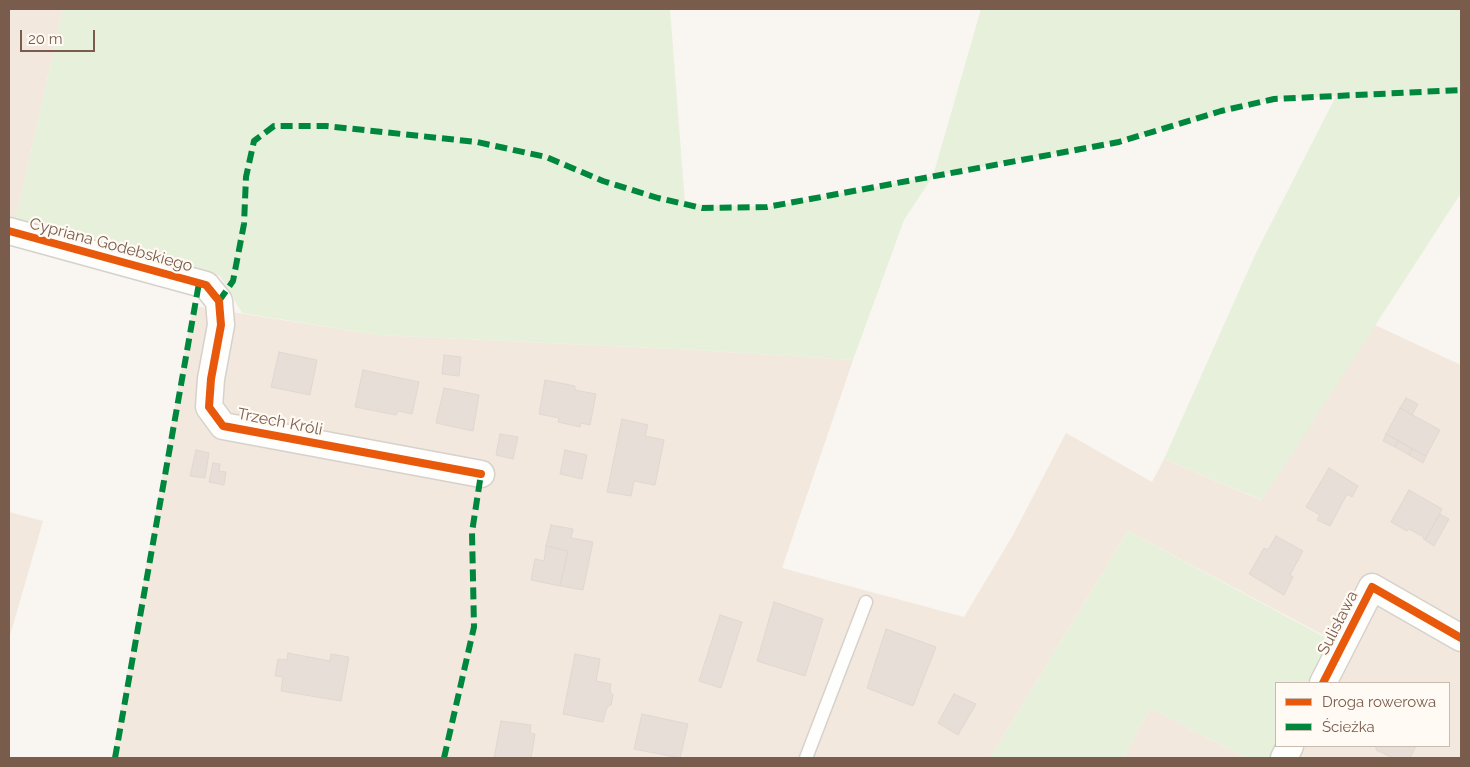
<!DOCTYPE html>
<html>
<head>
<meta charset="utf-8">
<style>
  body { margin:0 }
  #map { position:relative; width:1470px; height:767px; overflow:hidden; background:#f9f5f0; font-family:Raleway,sans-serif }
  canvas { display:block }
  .frame { position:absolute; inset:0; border:10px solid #7a5c4d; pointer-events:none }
  .legend { position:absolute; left:1275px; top:682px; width:175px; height:65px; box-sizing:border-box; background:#fffaf3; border:1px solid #cabbb1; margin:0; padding:6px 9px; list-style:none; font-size:15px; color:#7a5c4d }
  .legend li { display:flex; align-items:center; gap:10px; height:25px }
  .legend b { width:25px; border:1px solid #cabbb1 }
  .scale { position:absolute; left:20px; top:30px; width:75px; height:22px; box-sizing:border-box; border:2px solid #7a5c4d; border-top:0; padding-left:6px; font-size:15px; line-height:18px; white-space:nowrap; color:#7a5c4d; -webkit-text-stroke:4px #fffaf3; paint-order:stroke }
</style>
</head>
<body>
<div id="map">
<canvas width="1470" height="767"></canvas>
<div class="frame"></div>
<ul class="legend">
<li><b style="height:6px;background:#e8590c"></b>Droga rowerowa</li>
<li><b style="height:6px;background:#00873e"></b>Ścieżka</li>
</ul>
<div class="scale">20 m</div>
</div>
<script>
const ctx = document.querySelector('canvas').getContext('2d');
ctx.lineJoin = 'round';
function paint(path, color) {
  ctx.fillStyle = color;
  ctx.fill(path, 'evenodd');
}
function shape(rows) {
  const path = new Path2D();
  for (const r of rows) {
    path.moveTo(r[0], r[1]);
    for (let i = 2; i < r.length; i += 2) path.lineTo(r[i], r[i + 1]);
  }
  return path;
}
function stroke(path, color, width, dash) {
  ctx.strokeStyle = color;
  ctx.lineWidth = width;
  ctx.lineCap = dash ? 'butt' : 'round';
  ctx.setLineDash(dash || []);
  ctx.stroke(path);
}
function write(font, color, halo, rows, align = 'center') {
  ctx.font = font + ' Raleway,sans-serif';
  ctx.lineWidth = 4.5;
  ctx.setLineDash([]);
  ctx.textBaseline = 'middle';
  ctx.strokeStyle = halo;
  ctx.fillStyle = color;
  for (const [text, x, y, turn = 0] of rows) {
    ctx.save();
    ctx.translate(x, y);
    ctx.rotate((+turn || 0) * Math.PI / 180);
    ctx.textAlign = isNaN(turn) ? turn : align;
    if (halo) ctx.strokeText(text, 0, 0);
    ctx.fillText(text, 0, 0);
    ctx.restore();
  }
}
paint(shape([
  [9,9,63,9,15,224,9,223],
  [193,306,379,335,696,350,853,360,782,568,964,617,1013,535,1066,433,1152,482,1164,459,1261,500,1375,325,1461,365,1461,758,1297,758,1303,746,1449,746,1449,683,1334,683,1351,650,1128,531,990,758,112,758],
  [9,512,43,521,9,639],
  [1150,708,1246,758,1124,758]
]), '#f2e8de');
paint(shape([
  [63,9,670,9,685,204,767,207,933,176,981,9,1461,9,1461,193,1262,500,1164,459,1256,253,1336,96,1274,99,1119,142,933,176,904,220,853,360,696,350,379,335,242,313,220,276,15,224],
  [1128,531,1330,640,1308,683,1276,683,1277,746,1271,758,1246,758,1150,708,1124,758,990,758]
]), '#e7f0db');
const building = shape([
  [279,352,317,360,310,395,271,387,279,352],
  [444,355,461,357,459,376,442,374,444,355],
  [363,370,419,382,412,414,398,411,396,415,355,407,363,370],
  [545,380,575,386,575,390,596,394,590,425,581,423,580,427,558,422,559,418,539,414,545,380],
  [444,388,479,395,473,431,436,423,444,388],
  [1406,398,1418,404,1412,415,1400,408,1406,398],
  [1400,408,1440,430,1426,456,1386,434,1400,408],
  [622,419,648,425,645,436,664,440,655,485,634,481,631,496,607,492,622,419],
  [500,434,518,437,513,459,496,455,500,434],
  [1386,434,1398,441,1395,447,1383,441,1386,434],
  [1398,441,1412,449,1409,455,1395,447,1398,441],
  [1412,449,1426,456,1423,463,1409,455,1412,449],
  [196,450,209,453,205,478,190,476,196,450],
  [565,450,587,455,582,479,560,474,565,450],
  [213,463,220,464,219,471,226,472,224,485,209,482,213,463],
  [1329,468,1358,486,1352,497,1347,494,1330,526,1317,520,1320,515,1306,507,1329,468],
  [1409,490,1442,509,1425,540,1423,539,1424,537,1409,529,1407,531,1391,522,1409,490],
  [1440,514,1449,519,1434,546,1425,540,1440,514],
  [551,525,573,529,571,538,593,542,583,590,560,586,568,551,546,546,551,525],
  [1276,536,1303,551,1290,575,1293,577,1284,595,1249,574,1264,548,1268,550,1276,536],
  [546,546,568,551,560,586,531,580,535,559,544,561,546,546],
  [774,602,823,619,805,676,757,661,774,602],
  [720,615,742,622,721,688,699,681,720,615],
  [886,629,936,647,913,706,867,688,886,629],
  [288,653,330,661,331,654,349,657,341,701,281,691,283,677,275,676,278,659,287,660,288,653],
  [575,654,600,659,596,681,611,684,610,691,613,695,611,705,607,707,603,722,563,714,575,654],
  [954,694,976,704,958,735,938,723,954,694],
  [642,714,688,724,680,758,634,749,642,714],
  [501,721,531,725,530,733,535,734,531,758,494,758,501,721],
  [1376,746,1416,746,1410,758,1393,758,1376,750,1376,746]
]);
paint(building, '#e6ded7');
stroke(building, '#e2d8d2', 1);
const service = shape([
  [806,758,866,602]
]);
const minor = shape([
  [9,231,206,285,219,301,221,325,211,379,209,407,223,426,481,474],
  [1323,683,1372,587,1461,638],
  [1284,758,1290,746]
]);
stroke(service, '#d7d1cb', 15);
stroke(minor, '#d7d1cb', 29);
stroke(service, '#fefefd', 12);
stroke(minor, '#fefefd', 26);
stroke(shape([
  [219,301,233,281,244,224,246,177,254,141,274,126,326,126,477,142,546,157,603,181,658,198,702,208,767,207,1119,142,1221,111,1274,99,1461,90],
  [115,758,199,283],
  [444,758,474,627,472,532,481,474]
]), '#00873e', 6, [12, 6]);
stroke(shape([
  [9,231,206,285,219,301,221,325,211,379,209,407,223,426,481,474],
  [1323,683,1372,587,1461,638]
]), '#e8590c', 8);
write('16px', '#7a5c4d', '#fffaf3', [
  ["Cypriana Godebskiego",111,245,15],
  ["Trzech Króli",280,422,11],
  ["Sulisława",1338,623,-63]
]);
</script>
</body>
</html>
